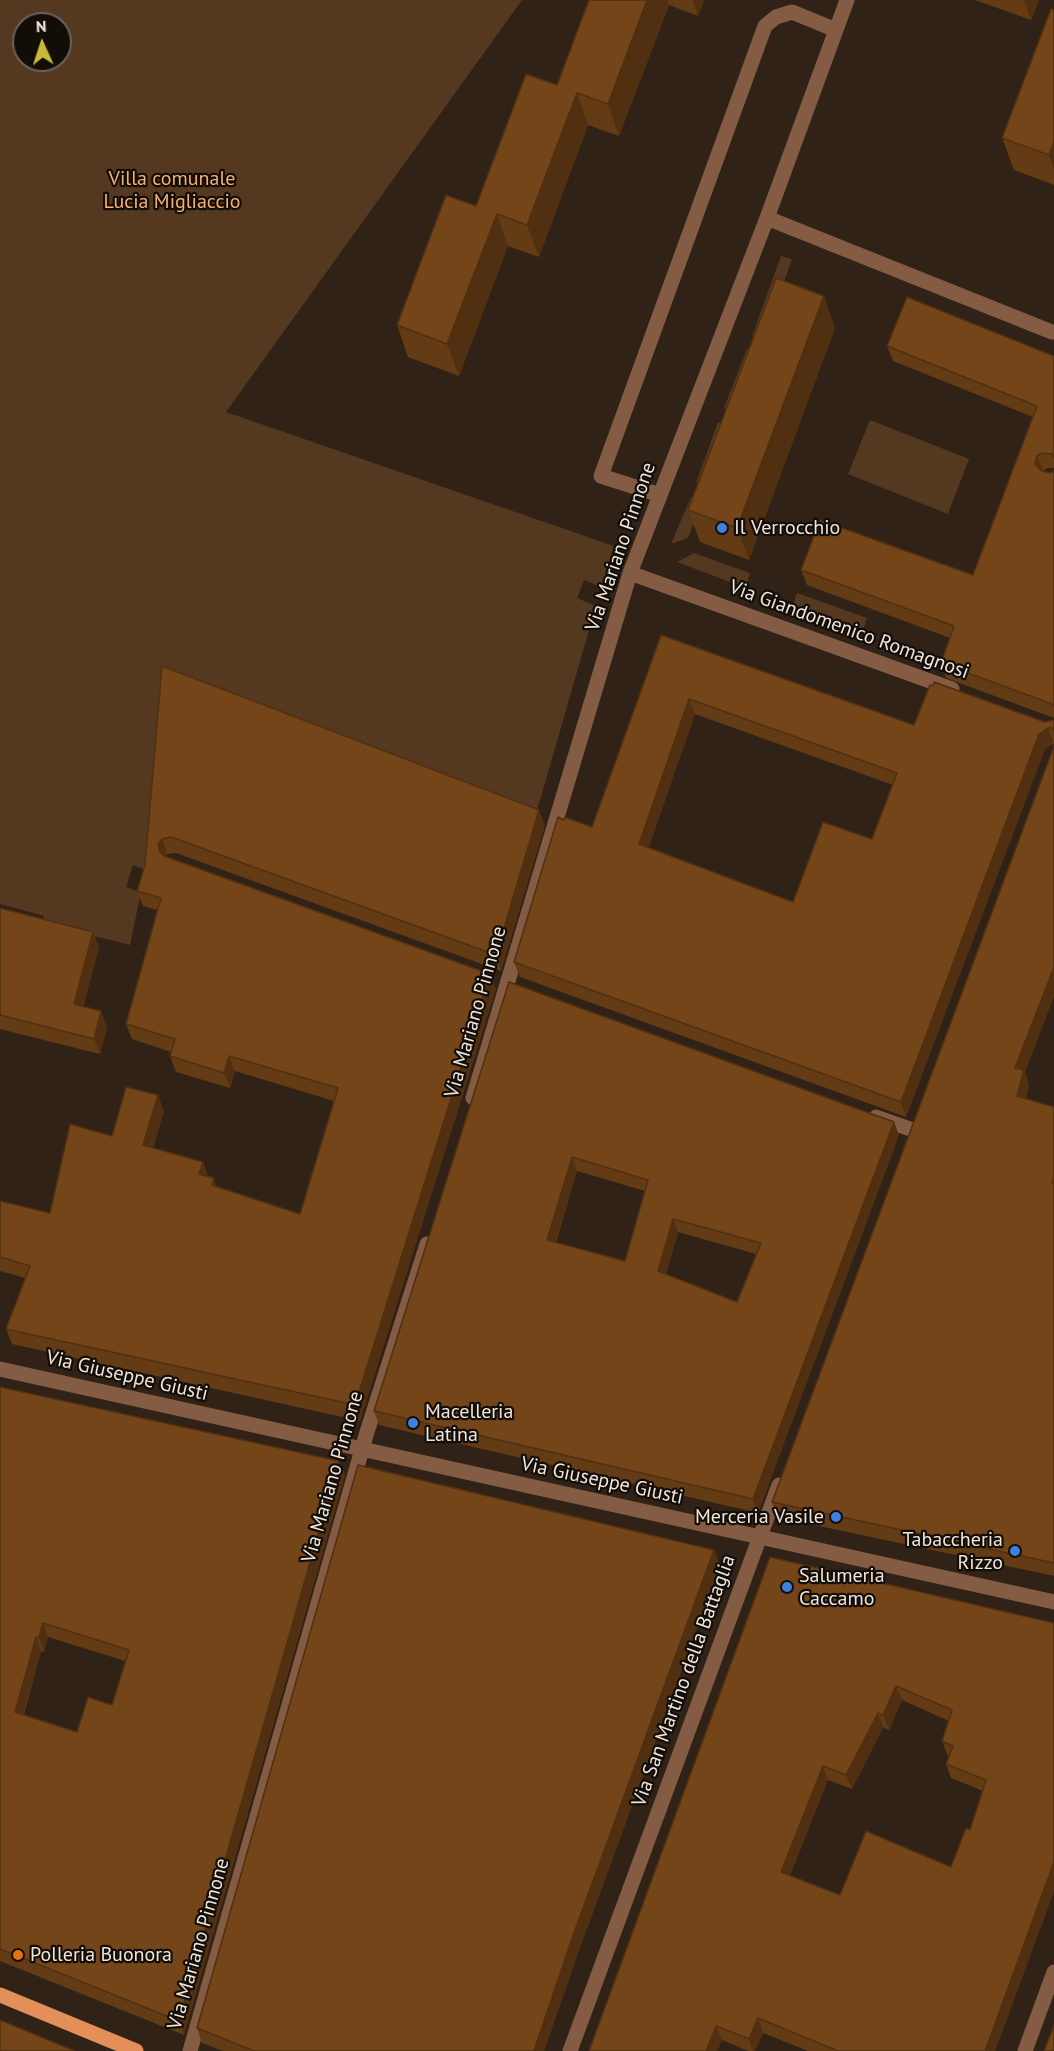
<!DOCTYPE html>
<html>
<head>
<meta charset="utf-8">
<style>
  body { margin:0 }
  #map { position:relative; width:1054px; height:2051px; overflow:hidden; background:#302216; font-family:"PT Sans",sans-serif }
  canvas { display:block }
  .north { position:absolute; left:12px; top:12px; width:60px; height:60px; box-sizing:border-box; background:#130d08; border:2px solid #6b635d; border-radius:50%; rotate:357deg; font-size:16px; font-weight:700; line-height:24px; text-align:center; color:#efe5dd }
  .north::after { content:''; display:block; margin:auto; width:21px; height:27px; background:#cbba39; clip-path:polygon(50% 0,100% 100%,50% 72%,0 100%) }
</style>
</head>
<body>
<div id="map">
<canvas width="1054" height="2051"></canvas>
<div class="north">N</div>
</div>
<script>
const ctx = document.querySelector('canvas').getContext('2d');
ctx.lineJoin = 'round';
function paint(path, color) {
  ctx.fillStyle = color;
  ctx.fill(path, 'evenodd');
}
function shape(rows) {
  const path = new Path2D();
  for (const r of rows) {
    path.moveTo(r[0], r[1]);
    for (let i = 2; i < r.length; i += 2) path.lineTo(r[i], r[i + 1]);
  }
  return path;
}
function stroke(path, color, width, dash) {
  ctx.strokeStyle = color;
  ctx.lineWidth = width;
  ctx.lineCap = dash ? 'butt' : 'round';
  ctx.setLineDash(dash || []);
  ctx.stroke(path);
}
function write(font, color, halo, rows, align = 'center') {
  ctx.font = font + ' "PT Sans",sans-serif';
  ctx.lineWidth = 4.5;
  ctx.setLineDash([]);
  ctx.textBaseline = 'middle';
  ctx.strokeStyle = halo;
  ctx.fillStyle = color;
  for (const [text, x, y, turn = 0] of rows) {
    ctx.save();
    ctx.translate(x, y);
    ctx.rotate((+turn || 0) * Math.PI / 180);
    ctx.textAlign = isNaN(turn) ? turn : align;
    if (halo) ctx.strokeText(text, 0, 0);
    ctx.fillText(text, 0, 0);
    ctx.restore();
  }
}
paint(shape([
  [0,0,522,0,226,412,614,546,602,587,584,580,577,598,596,606,534,821,168,682,146,870,133,865,126,887,141,892,130,945,42,923,44,916,0,904],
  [24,24,60,24,60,60,24,60],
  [781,256,792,259,763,340,752,336],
  [747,349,758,353,734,413,724,408],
  [870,420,969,459,948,514,848,474],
  [718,422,729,426,708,488,696,483],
  [691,497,702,501,688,538,671,544],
  [694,553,750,573,746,588,677,562],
  [797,593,867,618,863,630,793,605]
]), '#543820');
stroke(shape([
  [767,218,1052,332],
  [660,495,601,476,765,26,776,17,792,12,836,30],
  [630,573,952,689],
  [473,1098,630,573,767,218,847,0],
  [876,1117,913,1130],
  [0,1369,1054,1602],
  [190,2051,367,1432,427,1244],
  [570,2051,779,1485],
  [1025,2051,1054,1972]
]), '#845b43', 15);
stroke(shape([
  [0,1995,136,2051]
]), '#e48f5a', 15);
paint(shape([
  [589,0,704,0,698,16,669,5,619,136,588,125,539,257,508,246,459,376,408,357,397,325,557,85],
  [975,0,1039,0,1031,20],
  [1054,10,1054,185,1014,170,1002,138],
  [835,328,749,560,700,542,688,510],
  [887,346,1054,356,1054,468,1048,468,1042,471,1051,473,1054,471,1054,718,946,678,941,663,950,638,807,585,801,570,973,575,1033,417,893,361],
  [661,635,914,725,1045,722,1054,720,1054,743,1045,749,906,1117,520,977,514,962,564,820,592,827],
  [695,714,893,785,872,839,793,902,648,848],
  [162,666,545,825,501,971,176,853,167,854,166,856,490,974,496,989,360,1421,12,1344,6,1329,25,1278,0,1271,0,1201,50,1213,112,1136,164,1111,153,1148,203,1162,208,1176,217,1187,300,1214,334,1101,235,1071,230,1088,176,1072,170,1056,171,1052,132,1039,126,1024,157,910,143,906,137,891,145,865],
  [1054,746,1054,996,1025,1072,1029,1085,1026,1099,1054,1107,1054,1576,777,1517,772,1502],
  [0,908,93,932,99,947,83,1007,107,1027,100,1054,0,1029],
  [509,982,899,1135,758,1513,379,1425,374,1411],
  [577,1171,645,1191,625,1261,556,1243],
  [678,1232,756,1254,737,1302,666,1274],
  [0,1387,339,1461,345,1475,184,2035,0,1961],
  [48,1637,125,1661,112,1705,77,1732,24,1715,41,1651,44,1652],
  [770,1557,1054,1623,1054,1891,995,2051,808,2051,763,2033,755,2051,748,2051,722,2040,717,2051,589,2051],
  [902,1700,949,1721,942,1741,948,1756,949,1756,946,1764,951,1778,983,1791,970,1830,951,1867,840,1895,790,1875,828,1780,852,1789,883,1727,889,1730],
  [720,1565,577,1956,544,2051,223,2051,202,2043,197,2028]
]), '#633b15');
paint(shape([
  [647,0,667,0,669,5,619,136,608,104],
  [693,0,704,0,698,16],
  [1024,0,1039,0,1031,20],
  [577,93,588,125,539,257,527,225],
  [1054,142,1054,169,1049,155],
  [497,214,508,246,459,376,447,344],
  [824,296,835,328,749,560,737,528],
  [1037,456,1043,471,1041,479,1035,464],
  [689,699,695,714,645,859,639,844],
  [1048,728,1053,742,1045,749,906,1117,901,1102,1039,734],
  [539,810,545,825,501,971,496,955],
  [162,839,167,854,164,859,160,852,158,844],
  [93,932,99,947,80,1020,74,1004],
  [1054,967,1054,996,1025,1072,1029,1085,1022,1111,1017,1096,1015,1068],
  [490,974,496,989,360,1421,355,1405],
  [101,1011,107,1027,100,1054,94,1039],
  [229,1056,235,1071,230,1088,224,1073],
  [158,1095,164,1111,149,1160,143,1145],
  [894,1122,899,1135,758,1513,753,1499],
  [572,1157,577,1171,552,1254,547,1240],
  [203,1162,208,1177,199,1174],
  [214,1178,219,1193,212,1185],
  [673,1219,678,1232,663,1285,658,1271],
  [339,1461,345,1475,184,2035,179,2021],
  [714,1550,720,1565,577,1956,544,2051,534,2051,571,1941],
  [43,1623,48,1637,44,1652,39,1638],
  [36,1637,41,1651,20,1726,15,1712],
  [896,1686,902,1700,889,1730,883,1715],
  [878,1713,883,1727,852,1789,846,1775],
  [823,1766,828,1780,786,1886,781,1872],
  [1054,1862,1054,1891,995,2051,985,2051],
  [758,2018,763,2033,755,2051,753,2051,749,2039],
  [716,2026,722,2040,717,2051,706,2051]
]), '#503011');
const building = shape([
  [589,0,647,0,608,104,577,93,527,225,497,214,447,344,397,325,446,195,476,206,526,74,557,85,589,0],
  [1051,9,1054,10,1054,142,1049,155,1002,138,1051,9],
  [776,278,824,296,737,528,688,510,776,278],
  [907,297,1054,356,1054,457,1052,454,1042,453,1037,456,1035,464,1042,471,1051,473,1054,471,1054,706,1052,704,941,663,954,626,801,570,820,520,973,575,1037,406,887,346,907,297],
  [661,635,914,725,930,685,933,686,934,682,1045,722,1054,720,1054,730,1053,728,1048,728,1039,734,901,1102,514,962,558,817,564,820,565,817,592,827,661,635],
  [689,699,897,773,872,839,823,822,793,902,639,844,689,699],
  [162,666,539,810,496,955,171,837,162,839,158,844,160,852,164,856,490,974,355,1405,6,1329,30,1266,0,1257,0,1201,50,1213,70,1124,112,1136,126,1087,158,1095,143,1145,203,1162,199,1174,214,1178,212,1185,300,1214,338,1088,229,1056,224,1073,170,1056,175,1039,126,1024,161,898,137,891,145,865,162,666],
  [1054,746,1054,967,1015,1068,1024,1070,1017,1096,1054,1107,1054,1177,1052,1183,1054,1183,1054,1563,772,1502,1054,746],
  [0,908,93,932,74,1004,101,1011,94,1039,0,1015,0,908],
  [509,982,894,1122,753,1499,374,1411,509,982],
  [572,1157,648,1180,625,1261,547,1240,572,1157],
  [673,1219,761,1243,737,1302,658,1271,673,1219],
  [0,1387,339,1461,179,2021,0,1949,0,1387],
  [43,1623,129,1650,112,1705,88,1697,77,1732,15,1712,36,1637,39,1638,43,1623],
  [358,1465,714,1550,571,1941,534,2051,254,2051,197,2028,358,1465],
  [770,1557,1054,1623,1054,1862,985,2051,838,2051,758,2018,749,2039,716,2026,706,2051,589,2051,770,1557],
  [896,1686,952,1710,942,1741,953,1746,946,1764,986,1780,970,1830,966,1828,951,1867,866,1831,840,1895,781,1872,823,1766,846,1775,878,1713,883,1715,896,1686],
  [0,2020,75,2051,0,2051,0,2020],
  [1054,2025,1054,2051,1044,2051,1054,2025]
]);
paint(building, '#734518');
stroke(building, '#503011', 1.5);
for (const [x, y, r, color] of [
  [722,528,6,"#3f7fe0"],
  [413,1423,6,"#3f7fe0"],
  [836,1517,6,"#3f7fe0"],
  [1015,1551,6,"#3f7fe0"],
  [787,1587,6,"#3f7fe0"],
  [18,1955,6,"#e8710a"]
]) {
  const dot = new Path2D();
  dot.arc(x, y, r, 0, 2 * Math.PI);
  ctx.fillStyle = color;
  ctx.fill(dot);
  stroke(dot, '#130d08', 2);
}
write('20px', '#f9b172', '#130d08', [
  ["Villa comunale",172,179],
  ["Lucia Migliaccio",172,202]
]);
write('20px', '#efe5dd', '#130d08', [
  ["Il Verrocchio",734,528],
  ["Macelleria",425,1412],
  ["Latina",425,1435],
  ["Merceria Vasile",824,1517,"right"],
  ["Tabaccheria",1003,1540,"right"],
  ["Rizzo",1003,1563,"right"],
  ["Salumeria",799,1576],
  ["Caccamo",799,1599],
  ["Polleria Buonora",30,1955]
], 'left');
write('20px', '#efe5dd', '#130d08', [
  ["Via Mariano Pinnone",621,547,-71],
  ["Via Giandomenico Romagnosi",849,630,20],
  ["Via Mariano Pinnone",476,1012,-74],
  ["Via Giuseppe Giusti",127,1376,13],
  ["Via Mariano Pinnone",333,1477,-74],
  ["Via Giuseppe Giusti",602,1481,12],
  ["Via San Martino della Battaglia",684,1681,-70],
  ["Via Mariano Pinnone",199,1944,-74]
]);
</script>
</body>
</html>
